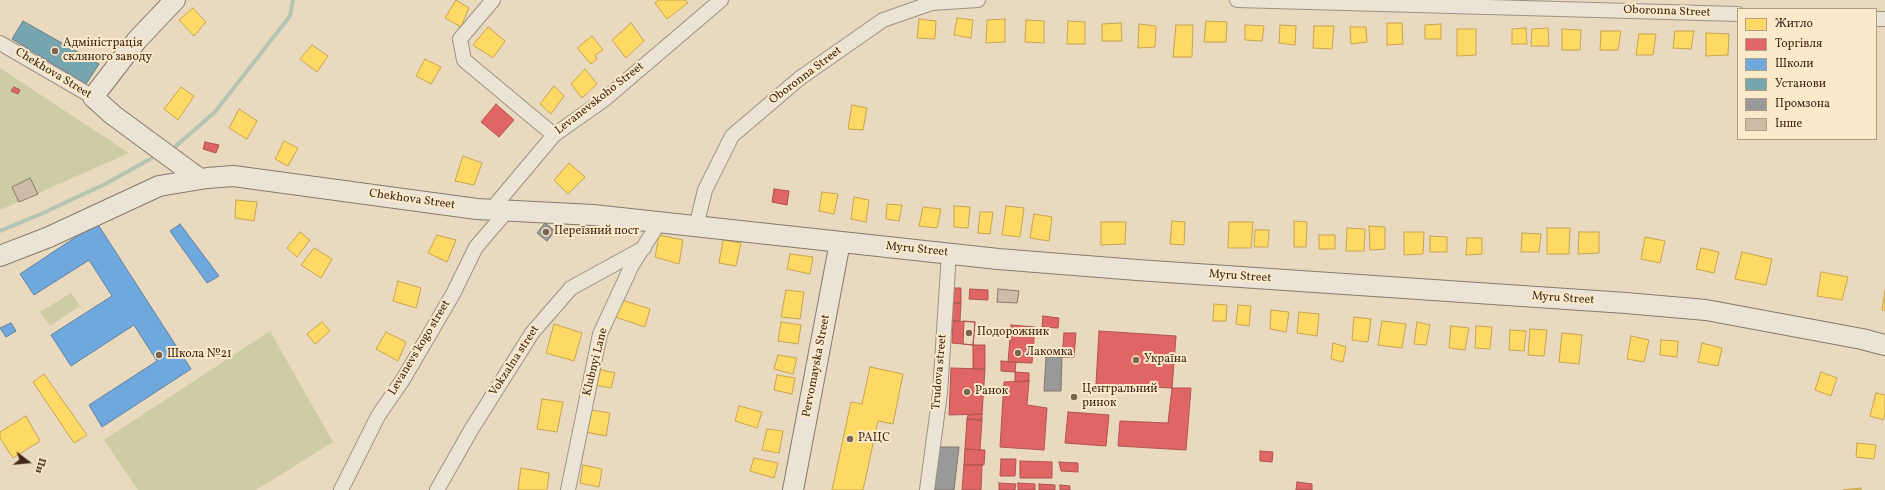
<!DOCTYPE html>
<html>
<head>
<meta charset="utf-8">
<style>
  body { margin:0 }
  #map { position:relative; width:1885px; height:490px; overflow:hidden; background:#e8d9bf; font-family:Vollkorn,serif }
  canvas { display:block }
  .legend { position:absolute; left:1737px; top:8px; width:140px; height:132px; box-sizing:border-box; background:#fbeaca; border:1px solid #b19c84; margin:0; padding:5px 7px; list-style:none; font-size:12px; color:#43271a }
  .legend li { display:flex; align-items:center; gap:8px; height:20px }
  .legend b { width:20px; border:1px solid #b19c84 }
  .north { position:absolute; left:8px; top:442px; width:40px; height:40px; -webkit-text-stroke:3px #fbeaca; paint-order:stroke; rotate:106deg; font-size:11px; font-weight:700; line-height:16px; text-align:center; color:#43271a }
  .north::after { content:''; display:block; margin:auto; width:14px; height:18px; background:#43271a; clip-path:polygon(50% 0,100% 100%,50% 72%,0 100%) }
</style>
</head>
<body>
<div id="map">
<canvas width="1885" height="490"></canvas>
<ul class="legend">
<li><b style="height:11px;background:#ffd966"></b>Житло</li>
<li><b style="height:11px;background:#e06666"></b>Торгівля</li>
<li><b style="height:11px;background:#6fa8dc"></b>Школи</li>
<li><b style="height:11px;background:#76a5af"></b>Установи</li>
<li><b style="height:11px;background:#999"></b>Промзона</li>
<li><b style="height:11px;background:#cebca7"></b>Інше</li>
</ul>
<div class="north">Пн</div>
</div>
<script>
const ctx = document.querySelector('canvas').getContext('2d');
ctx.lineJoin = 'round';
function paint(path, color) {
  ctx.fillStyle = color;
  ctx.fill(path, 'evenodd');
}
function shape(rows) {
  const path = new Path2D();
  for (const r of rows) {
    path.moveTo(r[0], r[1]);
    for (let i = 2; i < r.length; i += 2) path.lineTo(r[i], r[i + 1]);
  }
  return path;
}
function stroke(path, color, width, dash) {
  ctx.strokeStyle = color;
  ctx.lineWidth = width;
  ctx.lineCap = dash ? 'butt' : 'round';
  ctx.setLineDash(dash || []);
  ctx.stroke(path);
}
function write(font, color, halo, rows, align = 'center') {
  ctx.font = font + ' Vollkorn,serif';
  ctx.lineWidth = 4;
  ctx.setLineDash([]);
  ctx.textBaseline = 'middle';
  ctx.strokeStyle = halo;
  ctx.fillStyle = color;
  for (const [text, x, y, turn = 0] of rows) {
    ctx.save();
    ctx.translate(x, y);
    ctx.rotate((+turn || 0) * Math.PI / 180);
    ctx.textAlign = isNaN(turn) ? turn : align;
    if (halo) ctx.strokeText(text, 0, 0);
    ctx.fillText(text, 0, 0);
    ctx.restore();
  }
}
paint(shape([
  [0,68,129,153,0,210],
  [71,293,80,306,50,326,40,312],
  [270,331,333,442,256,490,138,490,104,440]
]), '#cdcca5');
const homes = shape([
  [456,0,469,8,461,27,445,18,456,0],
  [658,0,685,0,688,3,667,19,655,3,658,0],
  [193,8,206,22,194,36,179,20,193,8],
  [957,18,973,20,971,38,954,35,957,18],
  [919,19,936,21,935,39,917,38,919,19],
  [1005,19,1005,42,986,43,987,20,1005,19],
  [1026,20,1044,21,1044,43,1025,42,1026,20],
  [1068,21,1085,22,1085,44,1067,44,1068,21],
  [1206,21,1227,22,1226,42,1204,42,1206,21],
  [631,23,644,41,626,58,612,40,631,23],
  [1121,23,1122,41,1102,41,1102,24,1121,23],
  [1387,23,1402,23,1403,44,1387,45,1387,23],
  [1139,24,1156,26,1155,47,1138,48,1139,24],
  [1441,24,1441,39,1425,39,1425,25,1441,24],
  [1176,25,1193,25,1192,57,1173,57,1176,25],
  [1245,25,1264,26,1262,41,1245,40,1245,25],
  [1280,25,1296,26,1295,45,1279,43,1280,25],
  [1314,26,1334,26,1332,49,1313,48,1314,26],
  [488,27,505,41,493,58,473,45,488,27],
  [1350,27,1366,27,1367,42,1351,44,1350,27],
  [1526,28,1527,44,1512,44,1512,29,1526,28],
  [1548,28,1549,46,1531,46,1532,29,1548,28],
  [1457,29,1476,29,1476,55,1457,56,1457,29],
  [1562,29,1581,30,1580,50,1562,50,1562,29],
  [1601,31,1621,31,1618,50,1600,50,1601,31],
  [1675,31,1694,31,1691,49,1673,48,1675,31],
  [1706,33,1729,34,1728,55,1706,56,1706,33],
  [1639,34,1656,34,1653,55,1636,55,1639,34],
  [592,36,603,50,595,55,597,59,591,64,577,48,592,36],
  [312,45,328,56,317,72,300,59,312,45],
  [425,59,441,67,431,84,416,76,425,59],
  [585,69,597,84,582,98,571,84,585,69],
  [554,86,564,96,551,114,540,104,554,86],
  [181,87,194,96,178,120,164,109,181,87],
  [852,105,867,108,863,130,848,129,852,105],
  [239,109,257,121,247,139,229,128,239,109],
  [284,141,298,148,288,166,275,159,284,141],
  [463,156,482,163,474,185,455,181,463,156],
  [569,163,585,177,568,194,554,180,569,163],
  [822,192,838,194,834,214,819,211,822,192],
  [854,197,869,200,866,222,851,219,854,197],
  [236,200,257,202,254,221,235,218,236,200],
  [887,204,902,205,899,221,886,219,887,204],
  [954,206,970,207,968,228,954,227,954,206],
  [1006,206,1024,208,1020,237,1002,235,1006,206],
  [923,207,941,209,937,228,919,226,923,207],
  [980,212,993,212,990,234,978,233,980,212],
  [1034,214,1052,217,1049,241,1030,238,1034,214],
  [1172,221,1185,222,1184,245,1170,244,1172,221],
  [1294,221,1307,222,1306,247,1294,247,1294,221],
  [1101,222,1126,222,1125,244,1101,245,1101,222],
  [1229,222,1253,222,1251,248,1228,248,1229,222],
  [1369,226,1385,227,1385,249,1370,250,1369,226],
  [1347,228,1365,229,1364,251,1346,251,1347,228],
  [1547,228,1570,228,1569,254,1547,254,1547,228],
  [1255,230,1269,230,1268,247,1254,247,1255,230],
  [300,232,310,240,297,257,287,248,300,232],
  [1404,232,1424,232,1423,254,1404,255,1404,232],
  [1579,232,1599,232,1599,253,1578,254,1579,232],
  [1522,233,1541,234,1539,252,1521,252,1522,233],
  [437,235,456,240,447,262,428,253,437,235],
  [659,235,683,240,679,264,655,257,659,235],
  [1319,235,1335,235,1335,249,1319,249,1319,235],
  [1430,236,1447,237,1447,252,1430,252,1430,236],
  [1645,237,1665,241,1660,263,1641,259,1645,237],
  [1467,238,1482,238,1482,254,1466,255,1467,238],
  [723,240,741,243,736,266,719,263,723,240],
  [314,248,332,259,321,278,301,265,314,248],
  [1701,248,1719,252,1714,273,1696,269,1701,248],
  [1742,252,1772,259,1766,285,1735,279,1742,252],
  [790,254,813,257,810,274,787,269,790,254],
  [1821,272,1848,277,1842,300,1817,296,1821,272],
  [398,281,421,288,416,308,393,301,398,281],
  [786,290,804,292,800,319,781,317,786,290],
  [1885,291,1885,311,1882,310,1885,291],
  [622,300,650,309,645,327,615,317,622,300],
  [1214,304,1227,305,1226,321,1213,321,1214,304],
  [1238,305,1251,306,1249,326,1236,324,1238,305],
  [1271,310,1289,312,1286,332,1270,329,1271,310],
  [1299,312,1319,314,1317,336,1297,333,1299,312],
  [1354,317,1371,319,1368,342,1352,340,1354,317],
  [1382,321,1406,324,1402,348,1378,345,1382,321],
  [322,322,330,331,315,344,307,334,322,322],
  [781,322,801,325,798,344,778,341,781,322],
  [1417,322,1430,325,1426,345,1414,344,1417,322],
  [554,324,582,333,574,361,546,353,554,324],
  [1451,326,1469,328,1465,350,1449,348,1451,326],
  [1476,326,1492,327,1490,349,1475,348,1476,326],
  [1530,329,1547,330,1544,356,1528,355,1530,329],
  [1510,330,1526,331,1524,351,1509,350,1510,330],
  [386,332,406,342,398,361,376,349,386,332],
  [1562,333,1582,335,1579,364,1559,362,1562,333],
  [1631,336,1649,340,1644,362,1627,359,1631,336],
  [1661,340,1678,341,1677,357,1660,355,1661,340],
  [1333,343,1346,347,1343,362,1331,359,1333,343],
  [1702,343,1722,348,1718,366,1698,362,1702,343],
  [778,355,797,358,793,374,774,369,778,355],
  [870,367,903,374,893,424,878,421,863,490,832,490,851,402,862,404,870,367],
  [598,369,615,373,611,388,595,385,598,369],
  [1821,372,1837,378,1831,396,1815,390,1821,372],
  [44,374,87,435,74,443,33,382,44,374],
  [777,375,795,378,792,394,774,390,777,375],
  [1876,393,1885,395,1885,413,1883,420,1870,416,1876,393],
  [542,399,563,402,557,432,537,429,542,399],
  [739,406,762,412,757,428,735,421,739,406],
  [591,410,610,413,606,436,586,432,591,410],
  [26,416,40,441,13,458,0,438,0,432,26,416],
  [767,429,783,431,779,453,762,450,767,429],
  [1857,443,1876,445,1874,459,1856,457,1857,443],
  [754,458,778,463,774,478,750,471,754,458],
  [583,465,602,469,599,487,580,483,583,465],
  [521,468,549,473,547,490,518,490,521,468],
  [1861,488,1861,490,1843,490,1861,488]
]);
paint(homes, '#ffd966');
stroke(homes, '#c7a44f', 1);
const shops = shape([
  [14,87,20,90,18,94,11,91,14,87],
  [496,104,514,120,499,137,481,122,496,104],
  [205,142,219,145,216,153,203,149,205,142],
  [774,189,789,191,787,205,772,202,774,189],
  [951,288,961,288,961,303,950,303,951,288],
  [970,289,988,290,988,300,969,299,970,289],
  [950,303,961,303,960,321,953,321,950,303],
  [1043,316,1059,318,1058,328,1042,327,1043,316],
  [953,321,975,322,973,345,952,343,953,321],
  [964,321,975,322,973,345,963,344,964,321],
  [1011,325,1035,327,1032,363,1008,362,1011,325],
  [1099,331,1176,336,1172,388,1096,384,1099,331],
  [1064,333,1076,333,1074,357,1062,357,1064,333],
  [973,345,985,345,985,369,973,369,973,345],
  [1001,361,1016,362,1015,372,1001,371,1001,361],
  [951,368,985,369,982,414,949,415,951,368],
  [1015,372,1029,373,1029,381,1015,382,1015,372],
  [1029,381,1027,405,1047,408,1044,450,1000,447,1004,382,1029,381],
  [1172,388,1191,388,1186,450,1118,446,1120,421,1168,423,1172,388],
  [1068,412,1109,415,1106,446,1065,443,1068,412],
  [982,414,982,420,967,419,968,415,982,414],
  [967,419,982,420,980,450,965,449,967,419],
  [965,449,985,450,984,465,964,465,965,449],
  [1260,451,1273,452,1272,462,1260,461,1260,451],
  [1001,459,1016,459,1015,476,1000,476,1001,459],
  [1020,461,1052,462,1052,478,1020,478,1020,461],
  [1059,462,1078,463,1078,472,1061,471,1059,462],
  [964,465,982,465,981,490,962,490,964,465],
  [1297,482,1312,484,1312,490,1296,490,1297,482],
  [999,483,1016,484,1015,490,999,490,999,483],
  [1018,483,1035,484,1035,490,1018,490,1018,483],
  [1039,484,1055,485,1055,490,1039,490,1039,484],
  [1060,485,1070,486,1070,490,1060,490,1060,485]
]);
paint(shops, '#e06666');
stroke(shops, '#b1534f', 1);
const schools = shape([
  [97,223,191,369,102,427,89,405,157,361,134,325,71,366,51,335,112,296,89,260,34,295,20,274,97,223],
  [180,224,219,276,207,283,170,231,180,224],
  [11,323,16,331,6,337,0,328,11,323]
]);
paint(schools, '#6fa8dc');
stroke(schools, '#6281a2', 1);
const public = shape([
  [23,21,99,64,86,84,12,39,23,21]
]);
paint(public, '#76a5af');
stroke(public, '#677f82', 1);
const industry = shape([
  [545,223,555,231,547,241,537,233,545,223],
  [1046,357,1062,357,1061,391,1044,391,1046,357],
  [940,447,959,447,954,490,934,490,940,447]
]);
paint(industry, '#999');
stroke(industry, '#7f7773', 1);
stroke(shape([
  [176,146,215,112,290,16,293,0],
  [0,231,41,214,105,184,152,158]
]), '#b4c5b3', 4);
const building = shape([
  [30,178,38,194,19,202,12,187,30,178],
  [998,289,1019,291,1017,303,997,302,998,289]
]);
paint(building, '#cebca7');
stroke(building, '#867a6b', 1);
const street = shape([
  [493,0,460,39,464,60,554,135],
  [1237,0,1738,14],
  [1876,19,1885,19],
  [0,43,93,97],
  [491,210,554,135,605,99,721,0],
  [696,227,705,190,732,136,800,78,883,20,932,3,978,0],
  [341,490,378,416,404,378,453,294,476,247,507,211],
  [437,490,471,430,532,333,571,288,644,248],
  [568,490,600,334,632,265,659,223],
  [927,490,940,393,949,253]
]);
const secondary = shape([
  [175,0,137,40,93,97,113,115,200,179],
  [0,256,49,237,159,186,207,178,233,176,477,209,593,215,998,259,1137,270,1626,303,1706,310,1862,339,1885,345],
  [793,490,840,242]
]);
stroke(street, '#9d9281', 16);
stroke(secondary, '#867a6b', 22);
stroke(street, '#ebe3d6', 14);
stroke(secondary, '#ebe3d6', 20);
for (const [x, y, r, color] of [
  [55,51,4,"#7d6554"],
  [546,232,4,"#7d6554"],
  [969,333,4,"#7d6554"],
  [1018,353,4,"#7d6554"],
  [159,355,4,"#7d6554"],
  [1136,360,4,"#7d6554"],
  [967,392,4,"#7d6554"],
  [1074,397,4,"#7d6554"],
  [850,439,4,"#7d6554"]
]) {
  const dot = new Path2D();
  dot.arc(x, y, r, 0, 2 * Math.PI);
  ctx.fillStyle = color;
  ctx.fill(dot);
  stroke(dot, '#fbeaca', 1.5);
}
write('12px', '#43271a', '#fbeaca', [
  ["Oboronna Street",1667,12,2],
  ["Chekhova Street",53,74,31],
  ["Oboronna Street",806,76,-37],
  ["Levanevskoho Street",600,99,-38],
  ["Chekhova Street",412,200,8],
  ["Myru Street",917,250,6],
  ["Myru Street",1240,277,4],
  ["Myru Street",1563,299,4],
  ["Levanevs'kogo street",420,348,-59],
  ["Vokzalna street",515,361,-57],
  ["Klubnyi Lane",596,362,-76],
  ["Pervomayska Street",817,366,-79],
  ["Trudova street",940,372,-85]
]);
write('12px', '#43271a', '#fbeaca', [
  ["Адміністрація",63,44],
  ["скляного заводу",63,58],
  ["Переїзний пост",554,232],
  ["Подорожник",977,333],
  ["Лакомка",1026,353],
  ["Школа №21",167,355],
  ["Україна",1144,360],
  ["Центральний",1082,390],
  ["ринок",1082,404],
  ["Ранок",975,392],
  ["РАЦС",858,439]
], 'left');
</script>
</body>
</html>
